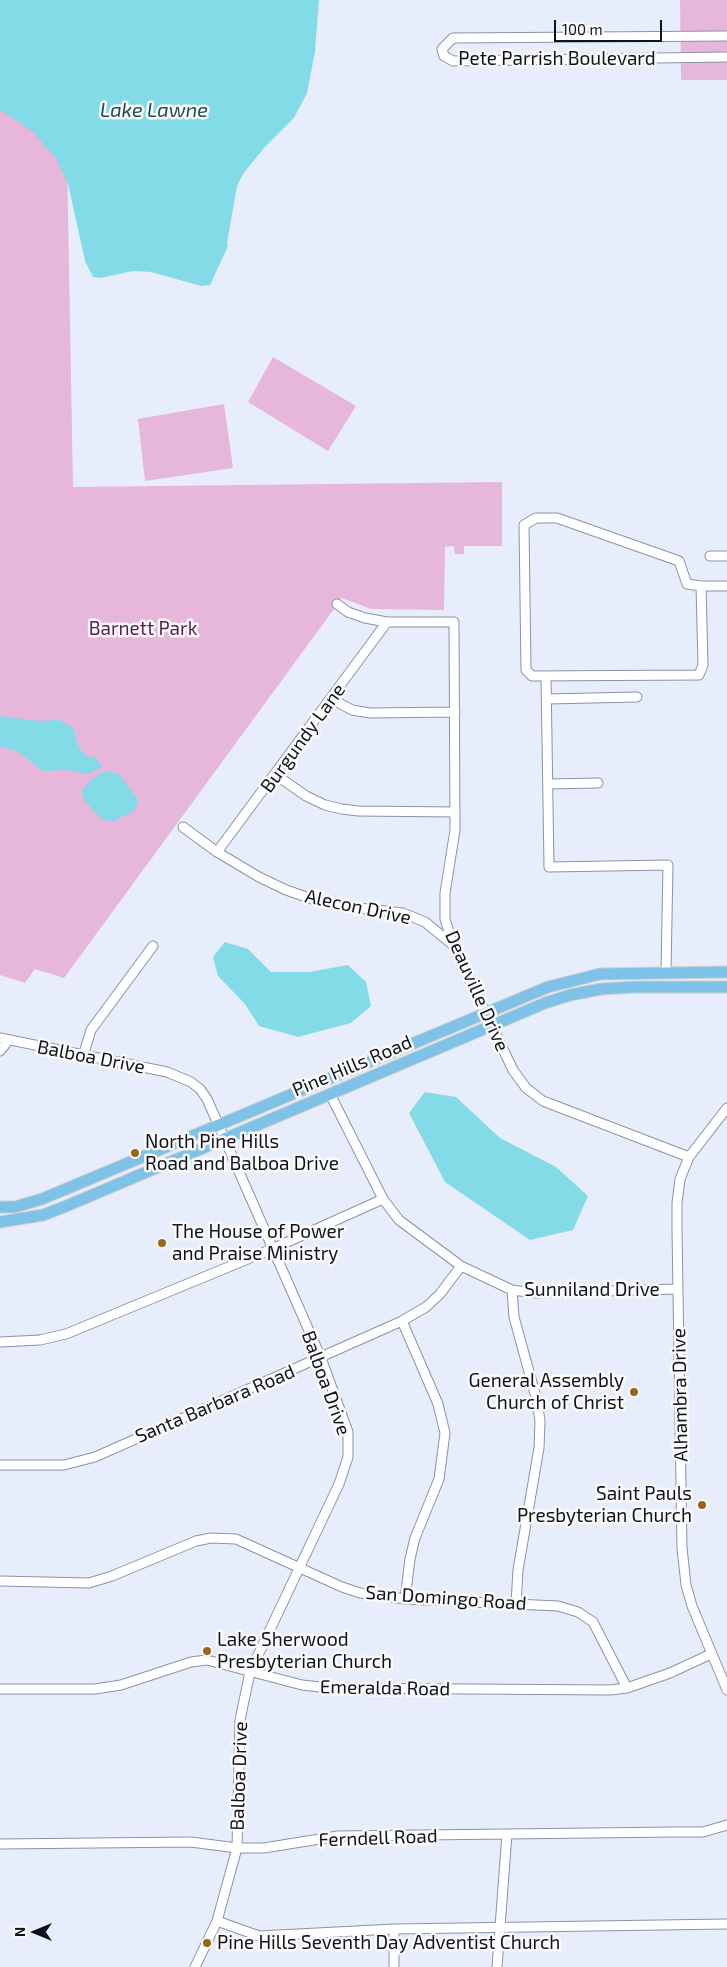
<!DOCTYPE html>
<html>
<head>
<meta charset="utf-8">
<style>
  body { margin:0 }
  #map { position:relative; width:727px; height:1967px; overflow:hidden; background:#e8edfb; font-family:"Exo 2",sans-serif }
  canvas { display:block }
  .north { position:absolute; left:10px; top:1907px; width:50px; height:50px; -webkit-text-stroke:4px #fafafa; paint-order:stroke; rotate:270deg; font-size:14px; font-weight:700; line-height:20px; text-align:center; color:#10131b }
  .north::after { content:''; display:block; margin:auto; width:18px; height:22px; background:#10131b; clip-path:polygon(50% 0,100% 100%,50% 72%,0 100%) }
  .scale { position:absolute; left:554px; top:20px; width:108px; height:22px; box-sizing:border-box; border:2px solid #10131b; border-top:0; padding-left:6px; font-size:15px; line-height:18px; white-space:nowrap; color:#10131b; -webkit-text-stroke:4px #fafafa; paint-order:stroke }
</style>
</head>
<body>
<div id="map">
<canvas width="727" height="1967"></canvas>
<div class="north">N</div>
<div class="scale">100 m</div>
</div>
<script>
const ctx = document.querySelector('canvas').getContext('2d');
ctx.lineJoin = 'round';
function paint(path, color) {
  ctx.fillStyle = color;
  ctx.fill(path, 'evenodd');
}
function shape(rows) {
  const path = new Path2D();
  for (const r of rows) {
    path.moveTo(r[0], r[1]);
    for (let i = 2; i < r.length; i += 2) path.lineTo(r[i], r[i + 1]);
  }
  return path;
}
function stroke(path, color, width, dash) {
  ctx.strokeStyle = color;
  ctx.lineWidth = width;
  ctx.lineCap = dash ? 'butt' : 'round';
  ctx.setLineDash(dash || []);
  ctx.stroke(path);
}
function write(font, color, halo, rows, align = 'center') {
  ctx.font = font + ' "Exo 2",sans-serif';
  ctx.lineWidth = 5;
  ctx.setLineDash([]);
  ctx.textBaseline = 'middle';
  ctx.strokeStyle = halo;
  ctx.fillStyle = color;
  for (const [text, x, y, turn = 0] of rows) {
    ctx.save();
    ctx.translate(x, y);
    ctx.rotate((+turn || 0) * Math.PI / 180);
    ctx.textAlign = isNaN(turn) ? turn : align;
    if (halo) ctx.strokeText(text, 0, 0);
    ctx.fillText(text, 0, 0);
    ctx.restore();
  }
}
paint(shape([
  [0,0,66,103,73,487,502,482,502,546,464,546,464,554,455,554,454,546,445,547,444,610,371,609,342,598,64,978,35,969,25,983,0,975],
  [680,0,727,0,727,80,681,80],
  [273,357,356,406,328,451,248,402],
  [224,404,233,468,145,481,138,419]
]), '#e7b6db');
paint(shape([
  [0,0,319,0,315,52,307,93,294,118,264,148,243,174,237,186,227,243,228,246,210,285,201,286,151,272,133,271,101,278,93,277,85,261,68,184,55,157,32,131,0,110],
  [0,716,39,721,59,720,73,727,78,746,85,755,96,758,102,767,88,774,67,770,43,771,18,752,0,746],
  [105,771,119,774,137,798,137,805,134,811,112,822,102,819,83,799,82,790,93,778],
  [225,942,248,949,271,972,309,972,348,965,366,982,371,1006,351,1023,298,1037,259,1026,245,1004,218,976,213,957],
  [425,1092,456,1097,500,1138,556,1167,588,1196,573,1230,530,1240,445,1182,409,1113]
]), '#84dbe8');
const minor = shape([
  [727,36,453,38,442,49,444,56,453,61,727,57],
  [710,556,727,556],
  [701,586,703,665,699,675,532,676,526,670,524,525,536,518,557,518,679,561,687,584,701,586,727,586],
  [337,604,348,612,365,618,387,622,454,622,455,830,445,893,445,919,453,945,513,1070,526,1088,543,1101,689,1157],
  [546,676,549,867,668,865,666,972],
  [332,699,352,710,370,713,455,712],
  [547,699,637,697],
  [276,775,306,796,325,805,342,809,358,811,455,812],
  [548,784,598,783],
  [183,827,217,852,259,877,286,890,315,900,340,906,403,913,425,922,453,945],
  [217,852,387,622],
  [0,1038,167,1072,191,1082,200,1089,207,1099,321,1358,348,1432,348,1457,339,1484,250,1672,240,1720,237,1848,217,1921,195,1967],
  [0,1051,8,1041],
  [83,1056,91,1030,153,946],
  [330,1094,383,1199,399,1220,461,1266,512,1290,536,1293,678,1289],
  [727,1108,689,1157,680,1179,677,1203,677,1229,682,1548,686,1585,692,1606,727,1690],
  [512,1290,514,1317,537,1401,540,1421,539,1448,518,1570,516,1603],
  [402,1321,438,1404,445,1433,439,1479,415,1538,410,1559,405,1599],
  [0,1342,40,1340,66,1334,272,1249,383,1199],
  [0,1465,64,1465,95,1457,402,1321,426,1307,440,1294,461,1266],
  [0,1581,89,1583,112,1576,196,1541,211,1538,236,1539,342,1587,360,1593,405,1599,558,1606,578,1612,593,1622,627,1688],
  [0,1689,95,1689,121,1685,191,1662,207,1660,302,1685,330,1688,610,1690,627,1688,670,1673,711,1654],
  [0,1844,191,1842,237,1848,264,1848,338,1836,674,1832,703,1832,727,1825],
  [217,1921,259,1936,394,1929,727,1924],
  [394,1929,394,1967],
  [497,1967,507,1834]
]);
const major = shape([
  [0,1207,15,1207,42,1199,548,987,600,974,727,972],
  [0,1222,43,1215,64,1207,545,1003,570,995,601,989,635,987,727,987]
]);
stroke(minor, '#8b93a9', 11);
stroke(major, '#cfd0d1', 13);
stroke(minor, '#fff', 9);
stroke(major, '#7fc2e8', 11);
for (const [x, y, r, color] of [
  [135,1153,5,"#99651b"],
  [162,1243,5,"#99651b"],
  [634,1392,5,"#99651b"],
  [702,1505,5,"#99651b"],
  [207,1651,5,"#99651b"],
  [207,1943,5,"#99651b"]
]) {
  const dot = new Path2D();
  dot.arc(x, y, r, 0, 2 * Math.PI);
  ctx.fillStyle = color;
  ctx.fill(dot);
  stroke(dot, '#fafafa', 2);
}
write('19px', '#10131b', '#fafafa', [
  ["Pete Parrish Boulevard",557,59],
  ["Burgundy Lane",303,738,-54],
  ["Alecon Drive",358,907,12],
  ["Deauville Drive",477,991,66],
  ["Balboa Drive",91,1057,11],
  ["Pine Hills Road",352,1066,-23],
  ["Sunniland Drive",592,1290],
  ["Balboa Drive",326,1383,70],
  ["Alhambra Drive",680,1395,-91],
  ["Santa Barbara Road",215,1404,-23],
  ["San Domingo Road",446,1598,4],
  ["Emeralda Road",385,1688,1],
  ["Balboa Drive",239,1776,-88],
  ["Ferndell Road",378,1838,-2]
]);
write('19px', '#5b1b51', '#fafafa', [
  ["Barnett Park",143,629]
]);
write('19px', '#10131b', '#fafafa', [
  ["North Pine Hills",145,1142],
  ["Road and Balboa Drive",145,1164],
  ["The House of Power",172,1232],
  ["and Praise Ministry",172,1254],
  ["General Assembly",624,1381,"right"],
  ["Church of Christ",624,1403,"right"],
  ["Saint Pauls",692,1494,"right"],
  ["Presbyterian Church",692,1516,"right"],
  ["Lake Sherwood",217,1640],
  ["Presbyterian Church",217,1662],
  ["Pine Hills Seventh Day Adventist Church",217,1943]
], 'left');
write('italic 20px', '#224b51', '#fafafa', [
  ["Lake Lawne",154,110]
]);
</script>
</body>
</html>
